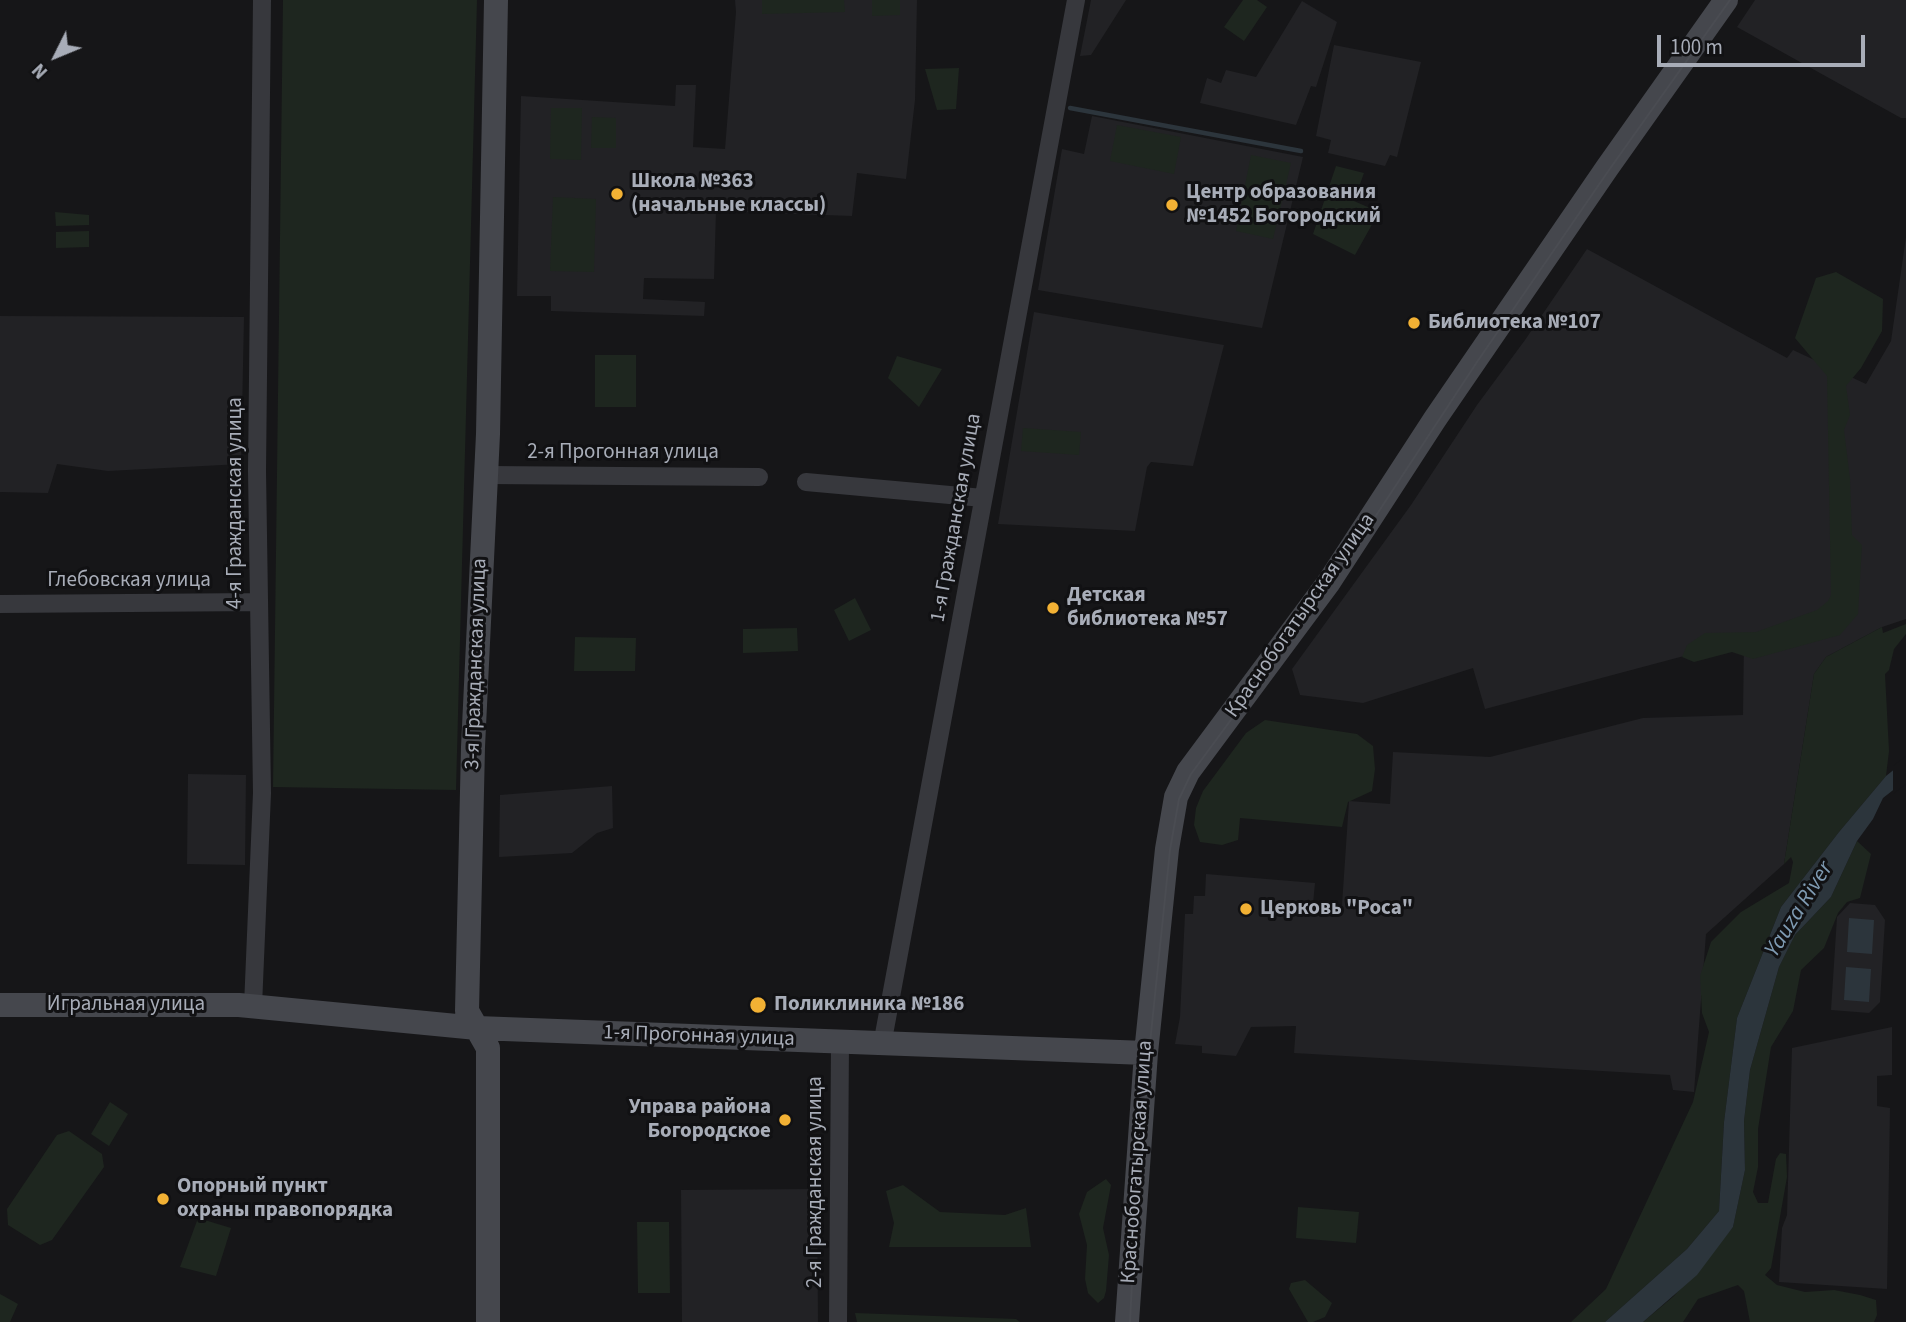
<!DOCTYPE html>
<html>
<head>
<meta charset="utf-8">
<style>
  body { margin:0 }
  #map { position:relative; width:1906px; height:1322px; overflow:hidden; background:#161618; font-family:"Source Sans 3",sans-serif }
  canvas { display:block }
  .north { position:absolute; left:21px; top:21px; width:70px; height:70px; -webkit-text-stroke:5px #111113; paint-order:stroke; rotate:227deg; font-size:19px; font-weight:700; line-height:28px; text-align:center; color:#a8adb8 }
  .north::after { content:''; display:block; margin:auto; width:24px; height:32px; background:#a8adb8; clip-path:polygon(50% 0,100% 100%,50% 72%,0 100%) }
  .scale { position:absolute; left:1657px; top:35px; width:208px; height:32px; box-sizing:border-box; border:4px solid #a8adb8; border-top:0; padding-left:9px; font-size:21px; line-height:24px; white-space:nowrap; color:#a8adb8; -webkit-text-stroke:5px #111113; paint-order:stroke }
</style>
</head>
<body>
<div id="map">
<canvas width="1906" height="1322"></canvas>
<div class="north">N</div>
<div class="scale">100 m</div>
</div>
<script>
const ctx = document.querySelector('canvas').getContext('2d');
ctx.lineJoin = 'round';
function paint(path, color) {
  ctx.fillStyle = color;
  ctx.fill(path, 'evenodd');
}
function shape(rows) {
  const path = new Path2D();
  for (const r of rows) {
    path.moveTo(r[0], r[1]);
    for (let i = 2; i < r.length; i += 2) path.lineTo(r[i], r[i + 1]);
  }
  return path;
}
function stroke(path, color, width, dash) {
  ctx.strokeStyle = color;
  ctx.lineWidth = width;
  ctx.lineCap = dash ? 'butt' : 'round';
  ctx.setLineDash(dash || []);
  ctx.stroke(path);
}
function write(font, color, halo, rows, align = 'center') {
  ctx.font = font + ' "Source Sans 3",sans-serif';
  ctx.lineWidth = 6;
  ctx.setLineDash([]);
  ctx.textBaseline = 'middle';
  ctx.strokeStyle = halo;
  ctx.fillStyle = color;
  for (const [text, x, y, turn = 0] of rows) {
    ctx.save();
    ctx.translate(x, y);
    ctx.rotate((+turn || 0) * Math.PI / 180);
    ctx.textAlign = isNaN(turn) ? turn : align;
    if (halo) ctx.strokeText(text, 0, 0);
    ctx.fillText(text, 0, 0);
    ctx.restore();
  }
}
paint(shape([
  [735,0,917,0,915,100,906,179,857,173,852,216,716,211,714,279,644,278,643,299,705,302,704,316,551,311,551,296,517,296,521,96,675,106,676,85,696,85,693,147,725,149,736,12],
  [1091,0,1126,0,1091,55,1080,56],
  [1755,0,1906,0,1906,118,1901,118,1737,27],
  [1302,1,1337,22,1316,87,1311,86,1296,125,1200,103,1207,78,1221,83,1226,70,1256,77],
  [1334,45,1421,62,1397,157,1390,155,1385,166,1328,153,1331,140,1316,136],
  [1092,116,1303,157,1262,328,1038,290,1062,149,1084,154],
  [1906,237,1906,619,1882,627,1826,657,1814,674,1784,864,1706,934,1694,1092,1673,1090,1670,1075,1294,1053,1296,1026,1251,1027,1236,1056,1202,1053,1202,1046,1175,1044,1180,1017,1185,914,1193,914,1194,896,1205,896,1206,874,1315,883,1313,904,1342,905,1349,801,1390,804,1393,752,1490,757,1643,718,1743,715,1744,640,1485,709,1473,668,1363,703,1300,695,1292,669,1411,505,1477,405,1525,340,1587,249,1787,358,1793,350,1866,384,1891,341],
  [1034,312,1224,345,1193,466,1151,462,1147,467,1135,531,998,524],
  [0,316,244,317,241,464,108,471,57,464,48,493,0,492],
  [188,774,246,775,245,865,187,864],
  [612,786,613,828,597,833,572,853,499,857,500,795],
  [1850,903,1875,905,1885,920,1880,1002,1869,1013,1831,1010,1837,917],
  [1892,1027,1892,1075,1877,1076,1877,1106,1890,1108,1887,1289,1779,1282,1782,1228,1787,1215,1792,1048],
  [817,1189,818,1322,682,1322,681,1190]
]), '#222225');
paint(shape([
  [283,0,477,0,456,790,273,787],
  [762,0,844,0,845,12,762,14],
  [872,0,900,0,900,15,872,16],
  [1243,0,1257,0,1267,7,1244,41,1224,27],
  [959,68,956,109,937,110,925,69],
  [551,108,582,108,581,160,550,159],
  [592,117,616,118,616,148,591,148],
  [1117,125,1181,137,1174,174,1110,161],
  [1251,155,1291,163,1273,239,1236,231],
  [1336,166,1364,173,1354,201,1379,212,1355,255,1313,234],
  [553,197,596,199,594,272,550,271],
  [55,212,89,215,89,225,56,226],
  [89,231,89,247,56,248,56,232],
  [1836,272,1883,299,1882,331,1861,368,1846,386,1850,415,1844,430,1850,479,1852,535,1862,545,1858,614,1840,635,1753,659,1732,652,1694,662,1682,657,1687,645,1705,633,1756,632,1817,610,1828,601,1831,595,1827,376,1795,338,1816,278],
  [595,355,636,355,636,407,595,407],
  [897,356,942,369,919,407,888,378],
  [1023,428,1081,432,1079,455,1021,451],
  [855,598,871,630,849,641,834,610],
  [1906,624,1906,634,1894,649,1889,670,1885,674,1889,751,1886,776,1839,832,1781,907,1737,1018,1724,1122,1719,1211,1687,1249,1605,1322,1571,1322,1606,1289,1693,1102,1709,1032,1702,1013,1700,976,1711,942,1741,912,1789,883,1793,862,1791,857,1784,864,1814,674,1826,657,1882,627,1883,633],
  [797,628,798,651,743,653,743,629],
  [575,637,636,638,635,671,574,671],
  [1265,720,1357,734,1373,746,1375,769,1372,791,1348,802,1342,827,1240,818,1238,840,1222,845,1200,842,1194,825,1196,808,1203,791,1246,733],
  [1857,841,1871,854,1860,898,1847,902,1838,913,1824,948,1801,970,1793,1011,1771,1047,1758,1129,1758,1167,1753,1192,1758,1203,1768,1203,1776,1159,1780,1153,1786,1154,1787,1177,1771,1268,1765,1275,1777,1285,1805,1292,1834,1290,1860,1295,1876,1300,1877,1315,1874,1322,1750,1322,1744,1291,1738,1285,1698,1299,1683,1322,1643,1322,1674,1296,1733,1227,1745,1170,1744,1121,1750,1070,1779,967,1795,935,1831,897],
  [110,1102,128,1114,109,1146,91,1134],
  [69,1131,102,1154,104,1167,52,1240,40,1245,8,1225,7,1209,57,1135],
  [1106,1179,1111,1185,1103,1228,1109,1255,1106,1291,1104,1298,1098,1303,1088,1293,1085,1279,1087,1245,1079,1214,1087,1192],
  [903,1185,940,1212,1005,1215,1026,1208,1031,1247,889,1247,894,1223,886,1191],
  [1298,1207,1359,1212,1356,1243,1296,1238],
  [198,1218,231,1228,216,1276,180,1267],
  [637,1222,669,1222,670,1293,638,1293],
  [1305,1280,1332,1303,1325,1317,1313,1322,1308,1322,1289,1289,1291,1283],
  [0,1294,18,1304,10,1322,0,1322],
  [855,1313,1016,1319,1020,1322,857,1322]
]), '#1e261f');
paint(shape([
  [1906,760,1906,780,1883,798,1873,819,1857,841,1831,897,1795,935,1779,967,1750,1070,1744,1121,1745,1170,1733,1227,1697,1275,1643,1322,1605,1322,1687,1249,1719,1211,1724,1122,1737,1018,1781,907,1839,832,1886,776],
  [1849,918,1874,920,1872,954,1847,952],
  [1846,967,1871,969,1869,1002,1844,1000]
]), '#2c353c');
paint(shape([
  [1906,756,1906,784,1893,794,1893,766]
]), '#161618');
stroke(shape([
  [1070,108,1301,151]
]), '#2c353c', 4.5);
stroke(shape([
  [486,475,759,477],
  [806,482,983,498],
  [0,604,259,602],
  [253,1006,262,793,257,471,262,0],
  [882,1045,1076,0],
  [838,1322,840,1043]
]), '#37383d', 18);
stroke(shape([
  [0,1005,239,1005,477,1028,1146,1053],
  [488,1322,488,1048,467,1011,473,747,488,434,496,0],
  [1127,1322,1146,1053,1167,849,1176,797,1188,772,1329,582,1435,419,1607,168,1726,0]
]), '#45474d', 24);
stroke(shape([
  [1130,1322,1135,1223,1149,1053,1170,850,1179,799,1191,774,1331,584,1477,362,1609,170,1730,0]
]), '#4a4c52', 2);
for (const [x, y, r, color] of [
  [617,194,7,"#f2b134"],
  [1172,205,7,"#f2b134"],
  [1414,323,7,"#f2b134"],
  [1053,608,7,"#f2b134"],
  [1246,909,7,"#f2b134"],
  [758,1005,9,"#f2b134"],
  [785,1120,7,"#f2b134"],
  [163,1199,7,"#f2b134"]
]) {
  const dot = new Path2D();
  dot.arc(x, y, r, 0, 2 * Math.PI);
  ctx.fillStyle = color;
  ctx.fill(dot);
  stroke(dot, '#111113', 2.5);
}
write('bold 21px', '#a8adb8', '#111113', [
  ["Школа №363",631,182],
  ["(начальные классы)",631,206],
  ["Центр образования",1186,193],
  ["№1452 Богородский",1186,217],
  ["Библиотека №107",1428,323],
  ["Детская",1067,596],
  ["библиотека №57",1067,620],
  ["Церковь \"Роса\"",1260,909],
  ["Поликлиника №186",774,1005],
  ["Управа района",771,1108,"right"],
  ["Богородское",771,1132,"right"],
  ["Опорный пункт",177,1187],
  ["охраны правопорядка",177,1211]
], 'left');
write('21px', '#a8adb8', '#111113', [
  ["2-я Прогонная улица",623,453],
  ["4-я Гражданская улица",236,503,-90],
  ["1-я Гражданская улица",957,518,-80],
  ["Глебовская улица",129,581],
  ["Краснобогатырская улица",1301,616,-55],
  ["3-я Гражданская улица",477,664,-88],
  ["Игральная улица",126,1005],
  ["1-я Прогонная улица",699,1037,2],
  ["Краснобогатырская улица",1138,1162,-86],
  ["2-я Гражданская улица",816,1182,-90]
]);
write('italic 23px', '#7f9bb3', '#111113', [
  ["Yauza River",1800,910,-58]
]);
</script>
</body>
</html>
